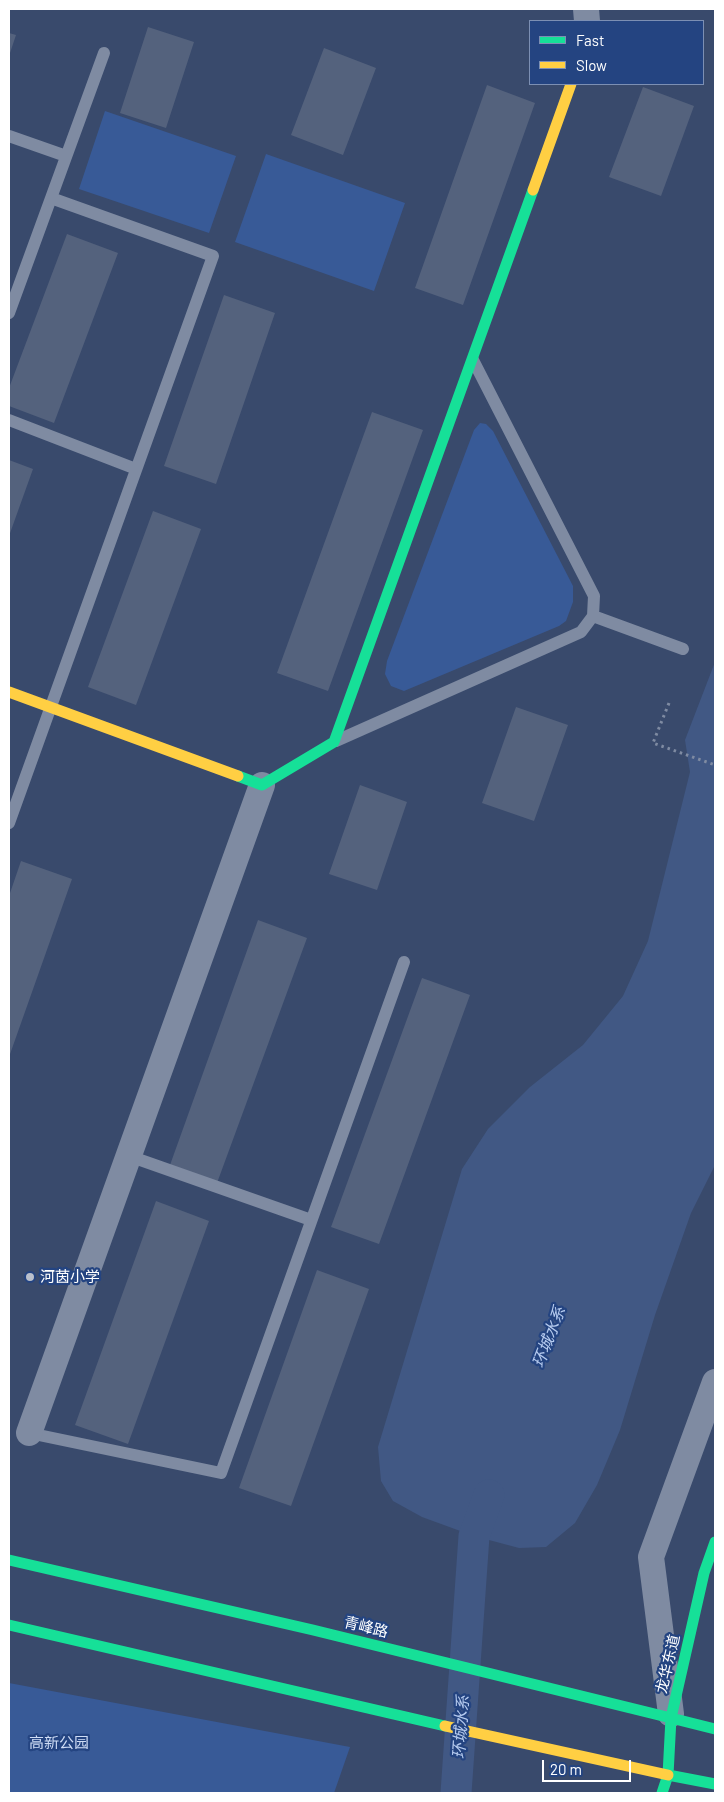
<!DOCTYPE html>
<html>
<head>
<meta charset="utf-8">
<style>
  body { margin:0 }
  #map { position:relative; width:724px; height:1802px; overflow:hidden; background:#394a6c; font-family:Barlow,sans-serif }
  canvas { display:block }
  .frame { position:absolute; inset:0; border:10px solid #fff; pointer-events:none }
  .legend { position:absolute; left:529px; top:20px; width:175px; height:65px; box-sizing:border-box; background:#244481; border:1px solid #7c8fb3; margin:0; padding:6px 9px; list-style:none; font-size:15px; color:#fff }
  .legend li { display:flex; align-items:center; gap:10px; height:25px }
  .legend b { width:25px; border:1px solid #7c8fb3 }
  .scale { position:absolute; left:542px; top:1760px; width:89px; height:22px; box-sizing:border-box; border:2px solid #fff; border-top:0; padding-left:6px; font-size:15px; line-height:18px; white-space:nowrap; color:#fff; -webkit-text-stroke:4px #244481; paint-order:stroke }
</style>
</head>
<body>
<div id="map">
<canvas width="724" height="1802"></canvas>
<div class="frame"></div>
<ul class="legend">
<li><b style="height:6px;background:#16e098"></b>Fast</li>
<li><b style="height:6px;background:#ffcf43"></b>Slow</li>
</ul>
<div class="scale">20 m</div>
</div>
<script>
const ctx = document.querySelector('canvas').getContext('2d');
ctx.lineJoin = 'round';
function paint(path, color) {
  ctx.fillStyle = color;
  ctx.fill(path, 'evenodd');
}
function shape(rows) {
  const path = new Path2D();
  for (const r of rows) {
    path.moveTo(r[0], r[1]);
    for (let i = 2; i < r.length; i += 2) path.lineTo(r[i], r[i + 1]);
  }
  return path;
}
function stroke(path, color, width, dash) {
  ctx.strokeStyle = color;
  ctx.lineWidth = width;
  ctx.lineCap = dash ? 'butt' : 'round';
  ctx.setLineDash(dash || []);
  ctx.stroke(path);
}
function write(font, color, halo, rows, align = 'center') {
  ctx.font = font + ' Barlow,"Noto Sans SC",sans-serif';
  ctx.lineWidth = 4.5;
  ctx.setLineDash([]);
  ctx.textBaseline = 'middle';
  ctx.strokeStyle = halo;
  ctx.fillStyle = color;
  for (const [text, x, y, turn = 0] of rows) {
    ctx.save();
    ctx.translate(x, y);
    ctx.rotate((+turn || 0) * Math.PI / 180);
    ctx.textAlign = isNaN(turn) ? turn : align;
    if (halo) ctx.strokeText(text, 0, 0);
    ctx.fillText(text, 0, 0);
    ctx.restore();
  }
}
paint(shape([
  [105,111,236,156,209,233,79,189],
  [266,154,405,203,374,291,235,242],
  [480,423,486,424,493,431,573,586,573,602,566,621,559,626,404,691,391,686,385,674,387,661,474,430],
  [9,1683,350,1747,334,1793,9,1793]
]), '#385a97');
paint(shape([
  [715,662,715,1165,691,1213,655,1315,620,1430,597,1485,575,1523,546,1547,519,1548,474,1536,422,1517,393,1501,381,1481,378,1447,462,1169,488,1129,530,1087,583,1045,623,996,648,941,690,772,685,740]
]), '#415884');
stroke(shape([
  [456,1793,474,1536,489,1495]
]), '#415884', 31);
paint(shape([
  [148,27,194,42,166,128,120,113],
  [9,33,16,35,9,56],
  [324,48,376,68,343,155,291,135],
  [487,85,535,103,463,305,415,288],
  [643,87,694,106,661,196,609,177],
  [67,234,118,253,54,423,9,406,9,388],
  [224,295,275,313,216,484,164,466],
  [372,412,423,430,328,691,277,673],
  [9,460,33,469,9,536],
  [153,511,201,529,136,705,88,687],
  [516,707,568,725,534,821,482,803],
  [360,785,407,802,377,890,329,874],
  [21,861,72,879,9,1057,9,896],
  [258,920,307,938,217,1183,170,1165],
  [422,978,470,995,379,1244,331,1227],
  [156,1201,209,1221,128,1444,75,1425],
  [317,1270,369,1289,291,1506,239,1488]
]), '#54627d');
stroke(shape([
  [669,703,653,743,715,765]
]), '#7f8ba2', 3, [2.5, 4]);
stroke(shape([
  [9,136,66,156],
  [9,313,104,53],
  [9,420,136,469],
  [593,616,683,649],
  [336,741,581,632,593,616,594,596,473,360],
  [9,823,213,256,51,198],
  [129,1156,311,1220],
  [29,1433,221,1473,404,962]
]), '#7f8ba2', 12);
stroke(shape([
  [586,9,587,21],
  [29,1433,262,785],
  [671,1714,651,1557,715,1382]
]), '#7f8ba2', 26);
stroke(shape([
  [238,776,262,785,334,742,533,190],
  [9,1560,313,1630,671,1718],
  [9,1625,445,1726],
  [671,1718,715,1729],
  [668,1775,715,1784],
  [662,1793,668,1775,671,1718,704,1573,715,1542]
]), '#16e098', 11);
stroke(shape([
  [533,190,571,84],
  [9,692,238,776],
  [445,1726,668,1775]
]), '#ffcf43', 11);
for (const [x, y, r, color] of [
  [30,1277,5,"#bac0cc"]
]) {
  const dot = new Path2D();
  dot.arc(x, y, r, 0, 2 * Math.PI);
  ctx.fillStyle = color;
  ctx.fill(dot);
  stroke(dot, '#244481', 2);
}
write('15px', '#fff', '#244481', [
  ["河茵小学",40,1277]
], 'left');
write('15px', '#fff', '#244481', [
  ["青峰路",366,1627,14],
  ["龙华东道",668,1664,-77]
]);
write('15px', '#cedcf5', '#244481', [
  ["高新公园",59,1743]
]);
write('italic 16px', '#b6cbef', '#244481', [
  ["环城水系",549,1337,-69],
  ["环城水系",461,1727,-86]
]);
</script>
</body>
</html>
